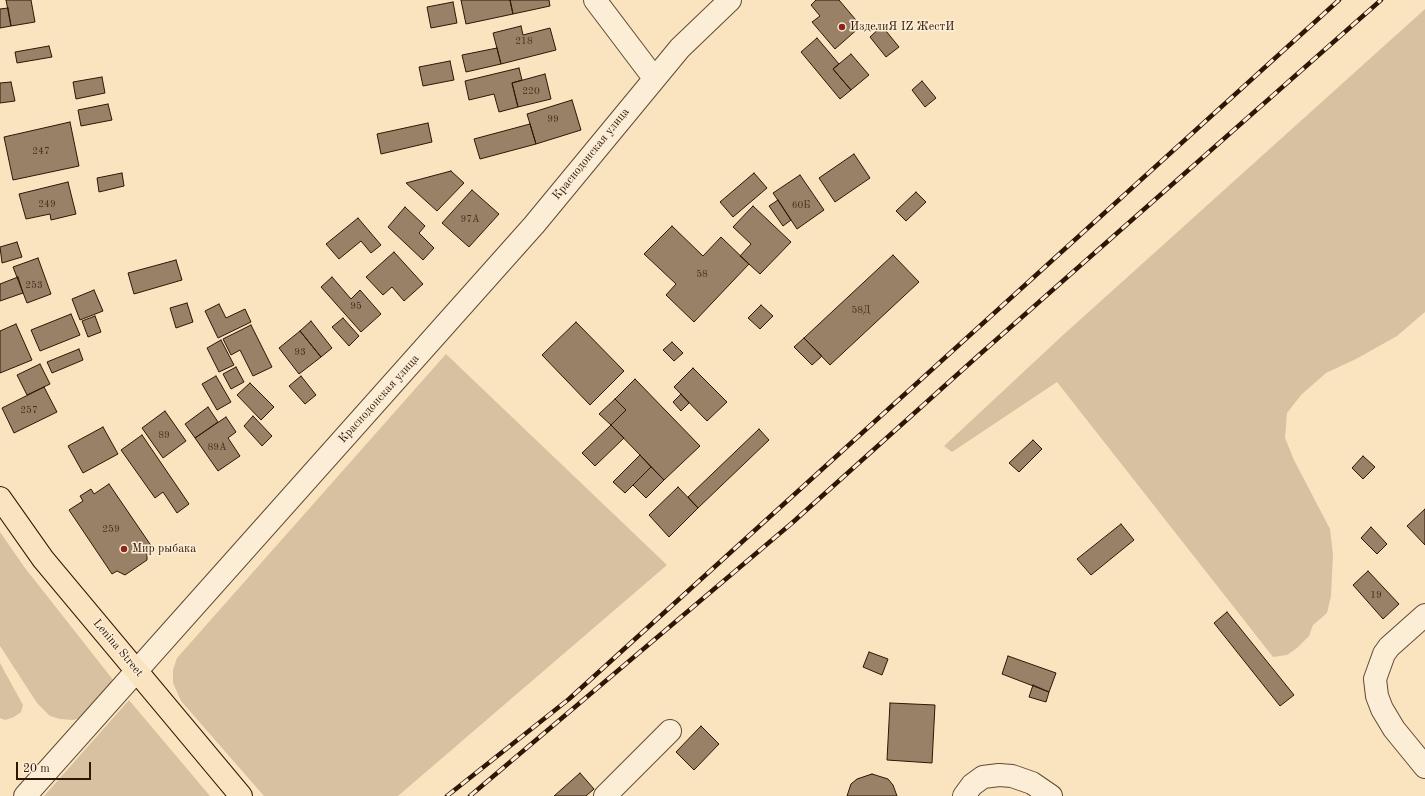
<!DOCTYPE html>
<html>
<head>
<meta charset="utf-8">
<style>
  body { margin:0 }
  #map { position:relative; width:1425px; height:796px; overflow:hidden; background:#fae4c0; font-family:"Old Standard TT",serif }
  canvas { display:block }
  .scale { position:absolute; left:16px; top:762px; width:75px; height:18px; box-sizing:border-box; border:2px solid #2e1604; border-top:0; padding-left:5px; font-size:12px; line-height:14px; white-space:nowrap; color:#2e1604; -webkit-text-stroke:3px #fcedd6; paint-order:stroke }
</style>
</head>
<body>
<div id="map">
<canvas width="1425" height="796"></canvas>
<div class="scale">20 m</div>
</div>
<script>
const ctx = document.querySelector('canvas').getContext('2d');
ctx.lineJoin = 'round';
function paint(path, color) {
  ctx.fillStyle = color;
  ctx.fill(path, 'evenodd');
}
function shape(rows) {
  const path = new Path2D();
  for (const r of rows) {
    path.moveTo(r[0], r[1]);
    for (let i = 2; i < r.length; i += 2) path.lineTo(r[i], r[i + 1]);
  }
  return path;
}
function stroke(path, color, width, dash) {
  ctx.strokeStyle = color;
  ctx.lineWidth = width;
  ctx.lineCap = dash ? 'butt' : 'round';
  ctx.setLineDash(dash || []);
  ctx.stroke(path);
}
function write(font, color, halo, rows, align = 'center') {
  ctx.font = font + ' "Old Standard TT",serif';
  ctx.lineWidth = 3;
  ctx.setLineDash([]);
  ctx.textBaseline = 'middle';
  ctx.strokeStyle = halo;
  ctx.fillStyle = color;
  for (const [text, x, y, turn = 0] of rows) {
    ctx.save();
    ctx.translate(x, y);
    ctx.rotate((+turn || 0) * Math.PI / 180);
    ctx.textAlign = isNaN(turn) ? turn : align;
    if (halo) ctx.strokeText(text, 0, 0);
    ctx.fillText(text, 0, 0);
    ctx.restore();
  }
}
paint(shape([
  [1425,9,1425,312,1397,336,1356,359,1326,373,1301,395,1287,413,1285,438,1294,460,1330,529,1333,555,1331,596,1327,613,1313,625,1309,636,1297,648,1287,655,1273,657,1057,382,952,452,944,446,1062,336],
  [446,354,667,565,398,796,264,796,181,701,173,683,173,670,177,658],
  [0,532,25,568,114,681,84,717,73,720,60,719,50,716,37,703,0,646],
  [0,663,23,705,21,712,14,717,5,720,0,718],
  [129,700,210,796,44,796]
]), '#d7c1a0');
const building = shape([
  [6,0,31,0,35,22,11,26,6,0],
  [461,0,510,0,513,14,466,24,461,0],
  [510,0,549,0,550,6,513,14,510,0],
  [816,0,839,0,861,26,835,49,812,22,820,16,811,5,816,0],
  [453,2,457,23,431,28,427,7,453,2],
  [8,8,11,26,0,28,0,9,8,8],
  [521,26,523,35,550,28,556,50,501,64,493,33,521,26],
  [882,26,899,47,886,57,870,37,882,26],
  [817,38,839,64,833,69,851,90,840,99,801,52,817,38],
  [49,46,52,57,17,63,15,52,49,46],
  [497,48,501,64,466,72,462,55,497,48],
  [851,54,869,75,851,90,833,69,851,54],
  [450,61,454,80,423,86,419,67,450,61],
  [519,68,522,80,512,83,518,107,499,112,494,94,469,100,465,81,519,68],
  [545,74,551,99,518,107,512,83,545,74],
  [102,77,105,93,76,99,73,82,102,77],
  [922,81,936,98,925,107,912,90,922,81],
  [11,82,15,101,0,103,0,83,11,82],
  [572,100,581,130,536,144,527,114,572,100],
  [108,104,112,120,81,126,78,110,108,104],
  [70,122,79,166,13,180,4,137,70,122],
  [428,123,432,142,381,154,377,134,428,123],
  [530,124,536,144,480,159,474,139,530,124],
  [854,154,870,178,835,202,819,178,854,154],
  [451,171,464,183,437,211,406,183,451,171],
  [122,173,124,186,99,192,97,178,122,173],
  [754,173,767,188,733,217,720,202,754,173],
  [800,175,824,210,797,229,773,193,800,175],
  [68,182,76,214,51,220,50,214,26,219,19,194,68,182],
  [472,190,499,214,469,247,442,223,472,190],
  [916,192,926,202,906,221,896,211,916,192],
  [778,200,791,220,783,226,769,206,778,200],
  [753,206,791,242,760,274,740,256,751,244,733,227,753,206],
  [405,207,425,226,419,233,434,248,423,260,388,227,405,207],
  [358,218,381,245,371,253,361,241,339,259,326,244,358,218],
  [672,226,703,256,721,237,749,264,694,322,666,295,676,284,644,254,672,226],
  [17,242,22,257,2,263,0,247,17,242],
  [394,252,423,284,404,301,392,287,383,295,366,277,394,252],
  [893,255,919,282,830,365,804,338,893,255],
  [38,258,51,294,27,303,13,267,38,258],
  [176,260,182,280,134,294,128,273,176,260],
  [18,277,23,293,0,301,0,284,18,277],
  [332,277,351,299,360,290,381,314,361,332,321,287,332,277],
  [94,290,103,311,80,320,72,299,94,290],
  [187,303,193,322,176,328,170,308,187,303],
  [219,304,226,318,245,309,251,322,218,338,205,311,219,304],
  [761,305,773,316,760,329,748,318,761,305],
  [71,314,80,335,40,351,31,330,71,314],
  [95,316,101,332,88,337,82,321,95,316],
  [343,318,359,336,349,346,332,327,343,318],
  [311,321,332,348,321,357,300,331,311,321],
  [576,322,624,371,590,405,542,355,576,322],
  [16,324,32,360,0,373,0,331,16,324],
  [251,325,272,367,253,376,240,350,231,355,223,339,251,325],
  [300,331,321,357,299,374,279,348,300,331],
  [804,338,822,356,812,365,794,347,804,338],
  [221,340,234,365,219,372,207,348,221,340],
  [672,342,683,353,674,361,663,350,672,342],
  [79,349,83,360,52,373,47,362,79,349],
  [40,364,50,384,27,395,17,375,40,364],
  [236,367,244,382,231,389,223,374,236,367],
  [693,368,727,402,707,421,674,387,693,368],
  [216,376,231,402,217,410,202,384,216,376],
  [301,376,316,395,305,404,289,386,301,376],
  [635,379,700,446,664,480,611,425,626,410,615,399,635,379],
  [250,383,274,407,261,420,237,395,250,383],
  [44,387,57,412,14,433,2,408,44,387],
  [681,394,689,403,681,411,673,402,681,394],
  [615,399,626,410,611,425,599,414,615,399],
  [208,407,218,422,195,438,185,424,208,407],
  [165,411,186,441,163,458,142,428,165,411],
  [253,416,272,436,262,446,244,426,253,416],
  [226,417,236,432,228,438,240,456,218,471,195,438,226,417],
  [611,425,624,438,595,466,582,453,611,425],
  [103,427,118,454,83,473,68,446,103,427],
  [759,429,769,440,698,508,688,497,759,429],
  [142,435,189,504,177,513,163,492,155,498,121,450,142,435],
  [1033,440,1042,449,1019,472,1009,463,1033,440],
  [640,455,651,467,625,493,613,482,640,455],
  [1363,456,1375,467,1363,479,1352,468,1363,456],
  [651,467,664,480,646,498,633,485,651,467],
  [109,484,152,547,147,551,147,560,125,575,117,571,112,574,69,510,83,501,80,496,91,489,94,494,109,484],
  [678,487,698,508,669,537,649,515,678,487],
  [1425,509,1425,545,1407,526,1425,509],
  [1121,524,1134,540,1091,575,1077,559,1121,524],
  [1371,527,1387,544,1377,554,1361,538,1371,527],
  [1368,571,1399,604,1383,619,1353,585,1368,571],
  [1227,612,1294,695,1280,706,1214,623,1227,612],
  [869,652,888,659,882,675,863,667,869,652],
  [1008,656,1056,673,1049,692,1002,674,1008,656],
  [1033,685,1049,692,1046,702,1029,697,1033,685],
  [890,703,935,705,932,763,887,760,890,703],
  [701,726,719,744,694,770,676,752,701,726],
  [580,773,594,789,586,796,554,796,580,773],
  [872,774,888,779,893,785,897,796,847,796,851,784,857,779,872,774]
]);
paint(building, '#988166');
stroke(building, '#2e1604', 1);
const minor = shape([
  [595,0,654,78],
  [1425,615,1389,647,1384,654,1375,679,1377,696,1382,709,1394,729,1425,767],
  [25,796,534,225,680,48,730,0],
  [605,796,670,731],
  [964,796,972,785,983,777,999,775,1012,776,1032,783,1051,796]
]);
const major = shape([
  [0,498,43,559,241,796]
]);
stroke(minor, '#614a33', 24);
stroke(major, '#2e1604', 24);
stroke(minor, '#fcedd6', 22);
stroke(major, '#fae4c0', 22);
const rail = shape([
  [447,796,569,699,1339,0],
  [470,796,792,523,979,355,1381,0]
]);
stroke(rail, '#2e1604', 4.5);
stroke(rail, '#fcedd6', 3, [9]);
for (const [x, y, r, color] of [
  [842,27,4,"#8f2418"],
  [124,549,4,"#8f2418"]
]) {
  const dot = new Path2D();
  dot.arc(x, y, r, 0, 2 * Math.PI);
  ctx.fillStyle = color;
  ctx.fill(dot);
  stroke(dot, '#fcedd6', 1.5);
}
write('10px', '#48311c', null, [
  ["218",524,41],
  ["220",531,91],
  ["99",553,119],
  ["247",41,151],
  ["249",47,204],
  ["60Б",801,205],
  ["97А",470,219],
  ["58",702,274],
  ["253",34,285],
  ["95",356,306],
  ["58Д",861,310],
  ["93",300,352],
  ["257",29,410],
  ["89",164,435],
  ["89А",217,447],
  ["259",111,529],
  ["19",1376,595]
]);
write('12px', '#2e1604', '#fcedd6', [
  ["ИзделиЯ IZ ЖестИ",850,27],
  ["Мир рыбака",132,549]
], 'left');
write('12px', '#2e1604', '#fcedd6', [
  ["Краснодонская улица",591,154,-51],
  ["Краснодонская улица",379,399,-48],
  ["Lenina Street",118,648,50]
]);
</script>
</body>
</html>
